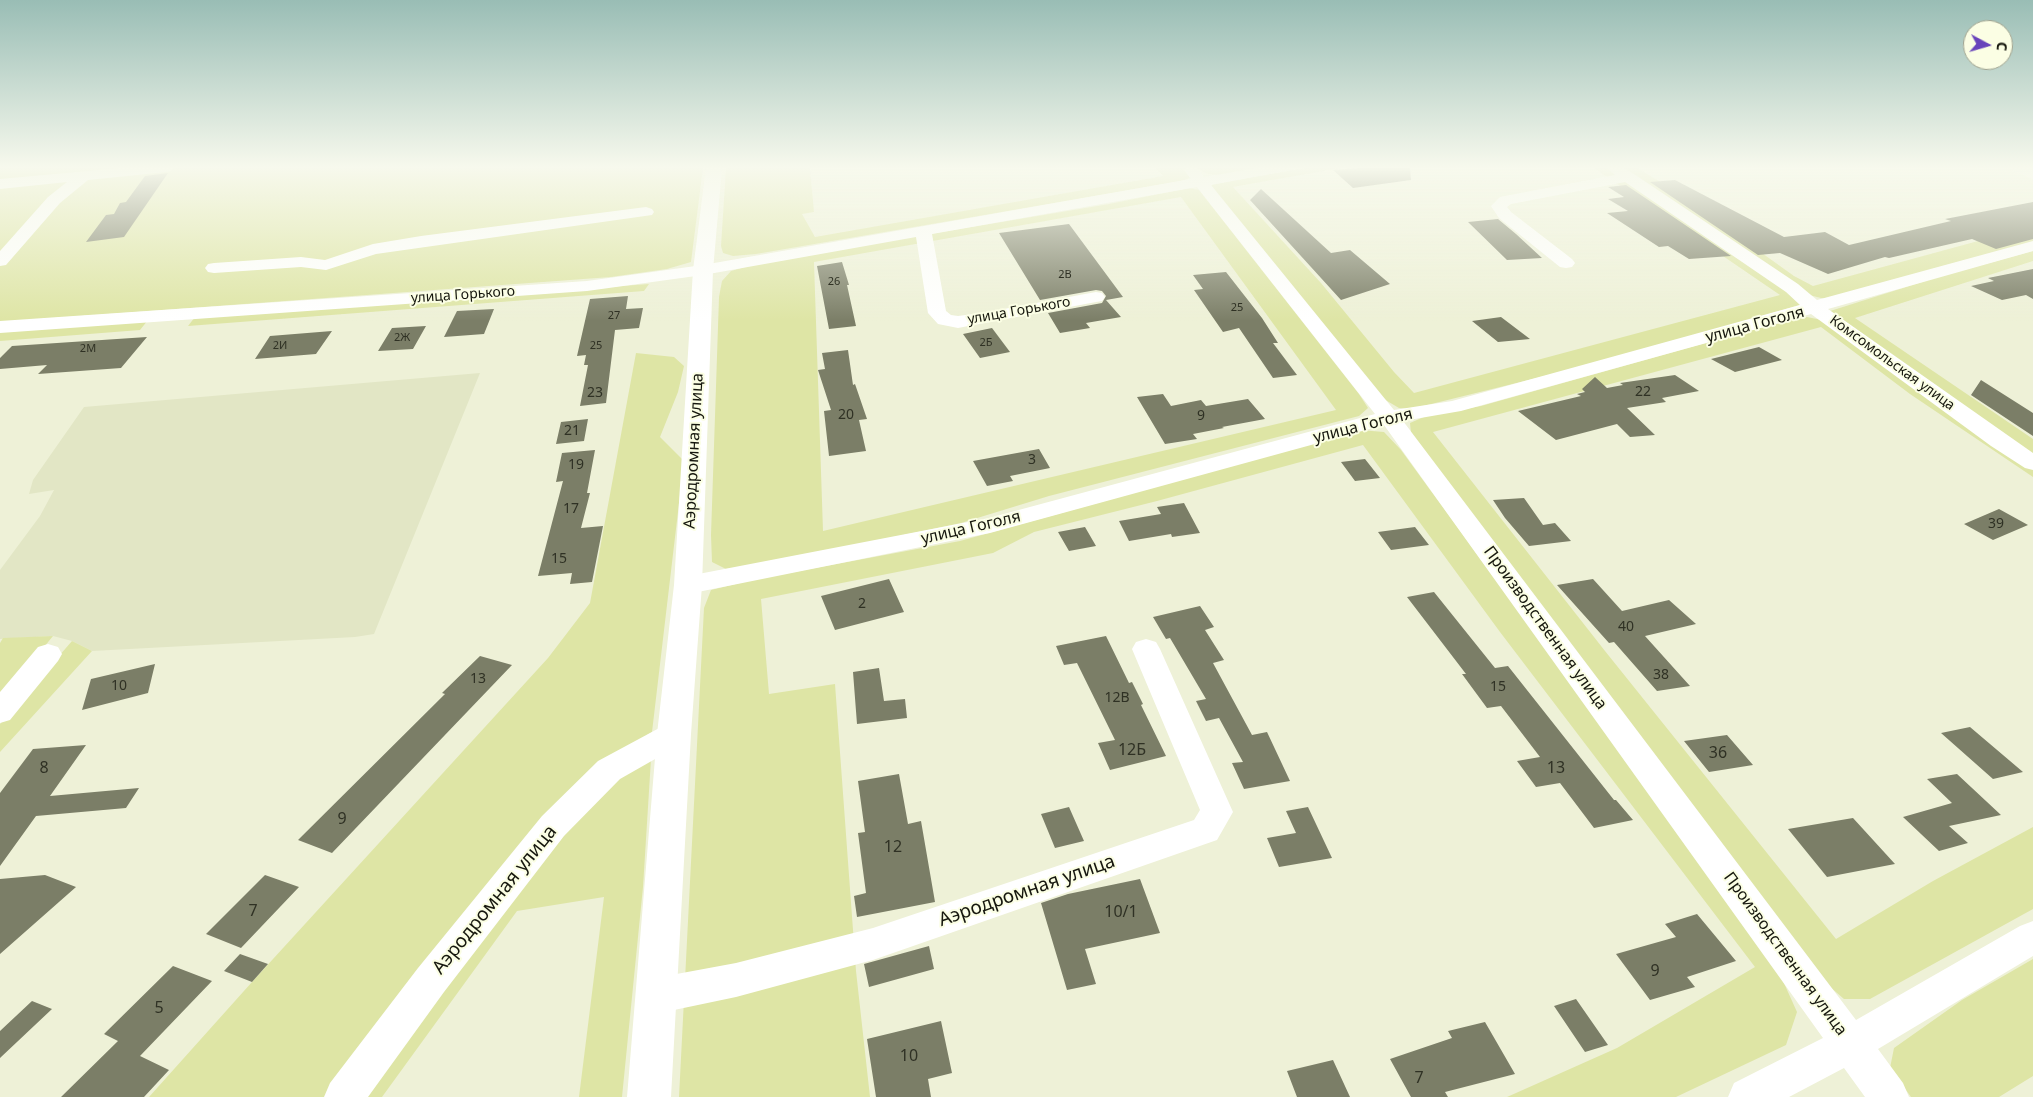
<!DOCTYPE html>
<html>
<head>
<meta charset="utf-8">
<style>
  body { margin:0 }
  #map { position:relative; width:2033px; height:1097px; overflow:hidden; background:#eef1d7; font-family:"Noto Sans",sans-serif }
  canvas { display:block }
  .north { position:absolute; left:1963px; top:20px; width:50px; height:50px; box-sizing:border-box; background:#fbfee4; border:1px solid #9fa28e; border-radius:50%; rotate:96deg; font-size:14px; font-weight:700; line-height:20px; text-align:center; color:#16170e }
  .north::after { content:''; display:block; margin:auto; width:18px; height:22px; background:#6843bb; clip-path:polygon(50% 0,100% 100%,50% 72%,0 100%) }
</style>
</head>
<body>
<div id="map">
<canvas width="2033" height="1097"></canvas>
<div class="north">С</div>
</div>
<script>
const ctx = document.querySelector('canvas').getContext('2d');
ctx.lineJoin = 'round';
function paint(path, color) {
  ctx.fillStyle = color;
  ctx.fill(path, 'evenodd');
}
function shape(rows) {
  const path = new Path2D();
  for (const r of rows) {
    path.moveTo(r[0], r[1]);
    for (let i = 2; i < r.length; i += 2) path.lineTo(r[i], r[i + 1]);
  }
  return path;
}
function write(font, color, halo, rows, align = 'center') {
  ctx.font = font + ' "Noto Sans",sans-serif';
  ctx.lineWidth = 4;
  ctx.setLineDash([]);
  ctx.textBaseline = 'middle';
  ctx.strokeStyle = halo;
  ctx.fillStyle = color;
  for (const [text, x, y, turn = 0] of rows) {
    ctx.save();
    ctx.translate(x, y);
    ctx.rotate((+turn || 0) * Math.PI / 180);
    ctx.textAlign = isNaN(turn) ? turn : align;
    if (halo) ctx.strokeText(text, 0, 0);
    ctx.fillText(text, 0, 0);
    ctx.restore();
  }
}
paint(shape([
  [480,373,374,634,355,637,92,651,72,641,53,636,0,639,0,570,40,516,54,490,29,494,33,480,84,407]
]), '#e2e6c5');
paint(shape([
  [0,168,703,168,691,262,667,269,611,277,0,322],
  [726,168,810,168,814,212,802,214,815,237,1163,176,1156,168,1184,168,1190,178,1181,181,967,218,756,254,733,256,723,253,721,246],
  [1197,168,1259,168,1219,175,1208,174],
  [1305,168,1340,168,1233,187,1321,283,1394,372,1414,393,1780,295,1594,168,1608,168,1615,172,1799,299,1803,304,1626,356,1411,409,1399,408,1382,398,1210,187,1213,184],
  [1618,168,1637,168,1674,190,1794,276,1813,286,2033,226,2033,242,1829,299,1821,298,1809,295],
  [1189,188,1199,190,1359,394,1368,408,1359,416,1049,496,961,523,775,562,726,569,712,562,711,535,719,297,722,281,731,271,763,262,1109,204],
  [1181,197,1336,410,823,531,814,262],
  [2033,251,2033,261,1855,318,2033,439,2033,457,1827,312,1941,276],
  [649,284,644,291,188,326,195,317],
  [1807,317,1827,321,2033,468,2033,477,1910,394,1821,327,1433,432,1605,651,1836,939,1933,881,2033,827,2033,909,1870,999,1844,999,1815,974,1411,433,1410,423,1426,416,1481,406,1759,328],
  [148,320,140,330,0,341,0,331],
  [636,353,674,357,684,366,678,392,660,437,684,461,652,732,619,753,330,1097,149,1097,252,982,548,658,590,603],
  [1360,430,1384,432,1401,450,1774,961,1797,1012,1786,1045,1676,1097,1507,1097,1617,1048,1755,967,1500,632,1363,445,1157,501,1034,532,993,553,761,599,769,694,835,684,856,971,870,1097,679,1097,704,608,711,590,756,579,960,541],
  [53,636,0,701,0,643,3,638],
  [72,641,92,651,0,752,0,724],
  [651,759,643,887,622,1097,579,1097,604,897,517,911,382,1097,356,1097,604,784],
  [2033,959,2033,1076,1999,1097,1911,1097,1890,1068,1894,1048,1962,1000]
]), '#dee5a5');
paint(shape([
  [1360,168,1410,168,1411,180,1353,188,1333,170],
  [168,173,124,237,86,242,106,215,114,214,120,203,126,202,145,176],
  [1675,180,1784,237,1825,232,1849,245,1951,221,1945,219,2033,202,2033,239,1996,249,1972,239,1889,258,1885,257,1828,274,1780,253,1758,255,1650,182],
  [1626,185,1731,256,1689,259,1668,246,1659,247,1607,213,1628,211,1608,199,1624,197,1608,187],
  [1261,189,1331,253,1350,250,1390,284,1341,300,1250,200],
  [1498,219,1516,234,1542,258,1507,260,1468,222],
  [1069,224,1123,297,1106,300,1121,317,1086,323,1090,328,1060,333,1048,313,1102,303,1106,296,1102,291,1096,290,1040,300,999,233],
  [842,262,849,285,847,285,856,326,829,329,817,266],
  [2033,269,2033,299,2026,295,2002,300,1971,286,1994,281,1988,278],
  [1226,272,1262,318,1278,343,1273,343,1297,375,1273,378,1239,328,1223,332,1194,290,1203,289,1193,275],
  [628,296,626,309,643,308,639,328,615,330,606,403,580,406,588,365,584,365,586,355,577,356,590,299],
  [494,309,484,334,444,337,457,311],
  [1501,317,1530,339,1498,342,1472,321],
  [426,326,413,349,378,351,392,328],
  [992,328,1010,352,980,358,963,334],
  [332,331,316,354,255,359,270,336],
  [147,337,121,368,38,374,47,365,0,369,0,358,12,346],
  [1759,347,1782,360,1735,372,1711,359],
  [848,350,853,385,855,384,867,419,859,420,866,451,829,456,824,411,831,410,818,370,825,369,822,353],
  [1675,375,1699,391,1662,398,1666,402,1627,408,1655,435,1630,437,1617,424,1556,440,1518,411,1581,396,1577,394,1585,392,1582,389,1595,377,1607,388,1623,385,1620,383],
  [1981,380,2033,413,2033,436,1971,395],
  [1163,394,1171,406,1201,400,1206,406,1248,399,1265,419,1222,427,1224,428,1193,434,1197,439,1165,444,1137,397],
  [588,419,584,441,556,444,561,422],
  [1039,449,1050,468,1010,476,1013,481,987,486,973,461],
  [595,450,587,493,590,493,581,528,603,526,592,582,570,584,572,573,538,576,563,481,556,482,562,453],
  [1365,459,1380,478,1355,481,1341,462],
  [1524,498,1543,525,1555,523,1571,541,1529,546,1505,518,1493,500],
  [1184,503,1200,533,1172,537,1171,534,1129,541,1119,521,1161,514,1157,507],
  [1999,509,2028,525,1993,540,1964,524],
  [1085,527,1096,546,1069,551,1058,532],
  [1415,527,1429,545,1391,550,1378,532],
  [889,579,904,612,835,630,821,596],
  [1593,579,1622,611,1669,600,1696,624,1645,636,1690,686,1657,691,1614,642,1609,643,1557,585],
  [1434,592,1495,668,1508,666,1614,800,1616,800,1633,820,1594,828,1560,783,1536,787,1517,761,1540,757,1501,706,1487,708,1462,674,1466,674,1407,597],
  [1200,606,1214,627,1205,630,1224,660,1213,663,1252,735,1267,732,1290,781,1244,789,1232,763,1243,762,1219,718,1206,721,1196,701,1206,699,1170,638,1166,639,1153,617],
  [1106,636,1129,683,1132,682,1143,704,1141,705,1166,756,1110,770,1098,743,1115,740,1077,663,1064,665,1056,646],
  [480,656,512,665,332,853,298,840,445,694,442,693],
  [155,664,148,693,82,710,91,679],
  [879,668,884,701,905,699,907,718,857,724,853,672],
  [1970,727,2023,772,1993,779,1941,733],
  [1727,735,1753,765,1709,772,1684,741],
  [86,745,50,796,139,788,126,808,36,816,0,866,0,793,33,749],
  [899,774,908,824,921,821,935,902,857,917,854,896,866,893,858,833,865,832,858,781],
  [1957,774,2001,815,1949,826,1968,843,1939,851,1903,817,1952,803,1927,779],
  [1069,807,1084,841,1055,848,1041,814],
  [1308,807,1332,858,1279,867,1267,838,1296,833,1286,811],
  [1853,818,1895,864,1827,877,1788,829],
  [45,875,76,887,0,954,0,879],
  [265,875,299,887,241,948,206,934],
  [1140,879,1160,933,1085,949,1096,984,1067,990,1041,903,1068,894],
  [1697,914,1736,961,1687,977,1695,987,1650,1000,1616,954,1676,937,1665,924],
  [929,946,934,969,869,987,864,964],
  [240,954,268,964,252,982,224,971],
  [173,966,212,981,140,1056,169,1070,144,1097,61,1097,118,1041,104,1034],
  [1576,999,1608,1045,1585,1052,1554,1006],
  [32,1001,52,1009,0,1058,0,1031],
  [941,1021,952,1073,928,1079,931,1097,876,1097,867,1039],
  [1485,1022,1515,1074,1445,1092,1448,1097,1411,1097,1390,1059,1452,1038,1448,1031],
  [1333,1060,1350,1097,1297,1097,1287,1071]
]), '#7b7e67');
paint(shape([
  [121,168,173,168,171,171,166,172,88,180,60,203,6,265,0,266,0,251,48,197,67,182,0,189,0,179,121,168],
  [1185,168,1197,168,1204,177,1256,168,1287,168,1285,171,1280,172,1211,185,1394,410,1452,401,1800,305,1786,292,1625,182,1511,204,1507,207,1511,212,1572,259,1575,263,1572,267,1566,268,1560,267,1499,218,1491,206,1500,197,1615,175,1607,168,1624,168,1634,174,1798,284,1817,300,2033,241,2033,251,1828,309,2033,453,2033,470,2025,468,1991,446,1811,314,1461,411,1403,421,1856,1020,2020,926,2033,921,2033,956,1878,1049,1903,1083,1909,1097,1865,1097,1844,1068,1789,1097,1728,1097,1734,1083,1823,1038,1384,425,990,533,688,594,679,591,675,585,679,579,688,576,989,518,1375,414,1197,187,932,234,946,311,951,315,958,316,982,313,1096,292,1102,293,1105,297,1102,301,1096,302,958,328,938,324,928,313,916,237,703,275,587,291,0,333,0,321,587,281,703,265,1191,179,1184,170,1185,168],
  [646,207,652,209,654,212,652,215,376,254,326,270,301,267,214,273,208,272,205,268,208,264,214,263,301,257,325,260,373,244,421,236,646,207],
  [1146,639,1156,642,1160,649,1233,812,1217,840,873,960,736,997,655,1014,642,1008,636,996,642,984,655,978,736,963,873,928,1194,820,1200,810,1132,649,1136,642,1146,639],
  [48,644,58,647,62,654,58,661,10,720,0,723,0,692,38,647,48,644],
  [674,722,685,726,689,734,685,742,620,779,564,836,444,992,368,1097,324,1097,330,1083,418,968,542,816,598,761,663,726,674,722]
]), '#fff');
paint(shape([
  [706,168,722,168,713,270,702,585,691,734,671,1097,627,1097,657,734,674,585,693,270,706,168],
  [2012,168,2033,168,2033,179,2014,171,2012,168]
]), '#fff');
const sky = ctx.createLinearGradient(0, 0, 0, 321);
sky.addColorStop(0, '#99bdb5');
sky.addColorStop(0.52, '#f7f9ed');
sky.addColorStop(1, '#f7f9ed00');
ctx.fillStyle = sky;
ctx.fillRect(0, 0, 2033, 321);
write('11px', '#2f3124', null, [
  ["2В",1065,275],
  ["26",834,282],
  ["25",1237,308],
  ["27",614,316],
  ["2Ж",402,338],
  ["2Б",986,343],
  ["2И",280,346],
  ["25",596,346],
  ["2М",88,349]
]);
write('14px', '#16170e', '#fbfee4', [
  ["улица Горького",463,295,-4],
  ["улица Горького",1019,311,-10],
  ["Комсомольская улица",1892,363,36]
]);
write('14px', '#2f3124', null, [
  ["22",1643,392],
  ["23",595,393],
  ["20",846,415],
  ["9",1201,416],
  ["21",572,431],
  ["3",1032,460],
  ["19",576,465],
  ["17",571,509],
  ["39",1996,524],
  ["15",559,559],
  ["2",862,604],
  ["40",1626,627],
  ["38",1661,675],
  ["13",478,679],
  ["10",119,686],
  ["15",1498,687],
  ["12В",1117,698]
]);
write('16px', '#16170e', '#fbfee4', [
  ["улица Гоголя",1755,325,-15],
  ["улица Гоголя",1363,426,-14],
  ["Аэродромная улица",694,451,-87],
  ["улица Гоголя",971,528,-13],
  ["Производственная улица",1545,628,54],
  ["Производственная улица",1785,954,54]
]);
write('16px', '#2f3124', null, [
  ["12Б",1132,750],
  ["36",1718,753],
  ["8",44,768],
  ["13",1556,768],
  ["9",342,819],
  ["12",893,847],
  ["7",253,911],
  ["10/1",1121,912],
  ["9",1655,971],
  ["5",159,1008],
  ["10",909,1056],
  ["7",1419,1078]
]);
write('19px', '#16170e', '#fbfee4', [
  ["Аэродромная улица",1027,891,-19],
  ["Аэродромная улица",495,900,-51]
]);
</script>
</body>
</html>
